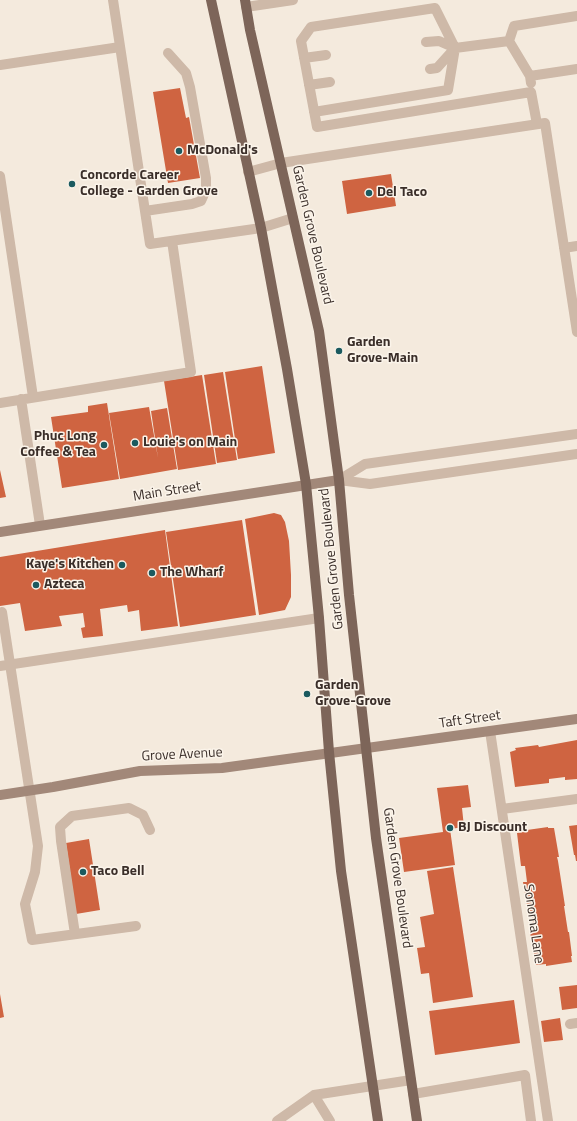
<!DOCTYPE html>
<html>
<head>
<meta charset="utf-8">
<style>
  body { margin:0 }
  canvas { display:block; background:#f4eadd }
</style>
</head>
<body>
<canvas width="577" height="1121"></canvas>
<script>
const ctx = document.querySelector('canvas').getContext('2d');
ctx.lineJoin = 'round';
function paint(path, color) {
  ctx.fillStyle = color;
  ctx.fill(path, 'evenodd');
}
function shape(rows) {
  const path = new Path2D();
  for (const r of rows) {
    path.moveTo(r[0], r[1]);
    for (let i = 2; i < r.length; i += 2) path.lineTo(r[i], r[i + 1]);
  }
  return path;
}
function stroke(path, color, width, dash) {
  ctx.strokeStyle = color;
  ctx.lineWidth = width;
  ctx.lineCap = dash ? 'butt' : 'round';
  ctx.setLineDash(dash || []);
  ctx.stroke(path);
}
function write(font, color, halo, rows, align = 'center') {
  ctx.font = font + ' "Titillium Web",sans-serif';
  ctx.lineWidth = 3;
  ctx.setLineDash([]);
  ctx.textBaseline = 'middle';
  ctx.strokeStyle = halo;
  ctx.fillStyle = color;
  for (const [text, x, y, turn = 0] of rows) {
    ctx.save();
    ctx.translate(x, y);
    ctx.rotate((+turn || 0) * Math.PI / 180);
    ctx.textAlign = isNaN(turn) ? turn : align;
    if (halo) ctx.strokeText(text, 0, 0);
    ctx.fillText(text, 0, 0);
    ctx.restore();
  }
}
paint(shape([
  [180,88,186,118,189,117,200,178,168,183,153,92],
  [391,174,396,206,347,214,342,181],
  [262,366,275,453,238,459,225,372],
  [223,372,237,460,217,463,204,375],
  [202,375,216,464,178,470,164,381],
  [107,403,119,479,62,488,51,417,88,412,88,406],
  [149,407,158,458,151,411,167,408,177,469,120,479,109,413],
  [0,470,6,497,0,498],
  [274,513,281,515,285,522,289,541,291,575,291,597,285,610,259,615,245,519],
  [242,520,256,615,180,627,166,532],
  [165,530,178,626,141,631,139,610,128,612,127,605,100,609,103,636,83,638,81,628,85,627,83,613,59,616,62,626,25,631,20,603,0,606,0,557],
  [577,740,577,779,565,780,565,777,549,779,549,783,515,787,510,752,516,750,515,748,538,745,539,747],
  [468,785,471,807,462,808,464,827,450,829,455,865,404,872,399,838,443,832,437,788],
  [577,825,577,861,576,861,575,855,574,855,569,826],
  [548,827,548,828,554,828,559,857,557,857,558,861,565,906,564,906,568,932,569,932,572,956,571,956,572,962,546,966,546,964,536,965,530,932,534,932,532,916,529,917,523,882,527,882,525,866,521,866,517,833,528,831,527,830],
  [89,839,100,910,76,914,66,843],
  [453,867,473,997,433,1003,429,973,421,974,417,948,425,947,420,917,434,914,427,871],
  [577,985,577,1008,562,1010,559,987],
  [0,994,4,1017,0,1018],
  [514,1000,520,1043,435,1055,429,1011],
  [560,1018,563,1040,544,1042,541,1021]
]), '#cf6441');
stroke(shape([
  [113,0,150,244,261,228,293,218],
  [426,42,439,41,455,48],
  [304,58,326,55],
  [0,65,120,47],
  [430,69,437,68,455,48,509,41],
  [530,76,509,41,514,26,577,16],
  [531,83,530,76,577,69],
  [309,85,330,82],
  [314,112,448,90,455,48,435,8,311,27,301,41,317,127,531,92,537,124],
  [248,172,281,163,545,123,577,332],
  [0,176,33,397],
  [145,211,192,204,201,201,206,190,206,178,190,87,186,73,168,53],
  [564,248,577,246],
  [21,399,40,525],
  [0,403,191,372,172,241],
  [339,480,365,464,577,434],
  [339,480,370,484,577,454],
  [2,612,38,846,35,872,25,904,32,940,136,926],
  [0,666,319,618],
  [490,731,548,1121],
  [502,809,577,799],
  [75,934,61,841,60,827,72,816,129,808,143,815,150,830],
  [570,1024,577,1023],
  [413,1094,525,1075,531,1121],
  [314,1095,330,1121],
  [277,1121,314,1095,411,1080]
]), '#ceb9a8', 10);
stroke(shape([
  [246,7,293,0]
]), '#ceb9a8', 10);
stroke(shape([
  [0,532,339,480],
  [0,795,53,787,140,771,222,768,577,719]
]), '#a28879', 10);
stroke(shape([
  [211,0,261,228,287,369,306,484,319,618,329,752,341,871,378,1121],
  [245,0,250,30,319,331,339,480,349,595,376,838,417,1121]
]), '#7d6559', 10);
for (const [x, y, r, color] of [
  [179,151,4,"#1b5a5f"],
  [72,184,4,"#1b5a5f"],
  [369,193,4,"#1b5a5f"],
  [339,351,4,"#1b5a5f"],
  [135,443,4,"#1b5a5f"],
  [104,445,4,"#1b5a5f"],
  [122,565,4,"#1b5a5f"],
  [152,573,4,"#1b5a5f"],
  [36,585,4,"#1b5a5f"],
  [307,694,4,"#1b5a5f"],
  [450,828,4,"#1b5a5f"],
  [83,872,4,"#1b5a5f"]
]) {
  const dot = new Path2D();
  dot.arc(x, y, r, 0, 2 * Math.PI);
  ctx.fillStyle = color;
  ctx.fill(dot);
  stroke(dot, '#fbf4ea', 1.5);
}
write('bold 14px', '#3a2e29', '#fbf4ea', [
  ["McDonald's",187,151],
  ["Concorde Career",80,176],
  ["College - Garden Grove",80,192],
  ["Del Taco",377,193],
  ["Garden",347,343],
  ["Grove-Main",347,359],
  ["Phuc Long",96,437,"right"],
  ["Coffee & Tea",96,453,"right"],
  ["Louie's on Main",143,443],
  ["Kaye's Kitchen",114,565,"right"],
  ["The Wharf",160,573],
  ["Azteca",44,585],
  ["Garden",315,686],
  ["Grove-Grove",315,702],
  ["BJ Discount",458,828],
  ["Taco Bell",91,872]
], 'left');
write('14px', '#3a2e29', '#fbf4ea', [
  ["Garden Grove Boulevard",312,235,77],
  ["Main Street",167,492,-9],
  ["Garden Grove Boulevard",332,559,-96],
  ["Taft Street",470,720,-8],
  ["Grove Avenue",182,755,-3],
  ["Garden Grove Boulevard",397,878,82],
  ["Sonoma Lane",533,924,82]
]);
</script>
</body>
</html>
